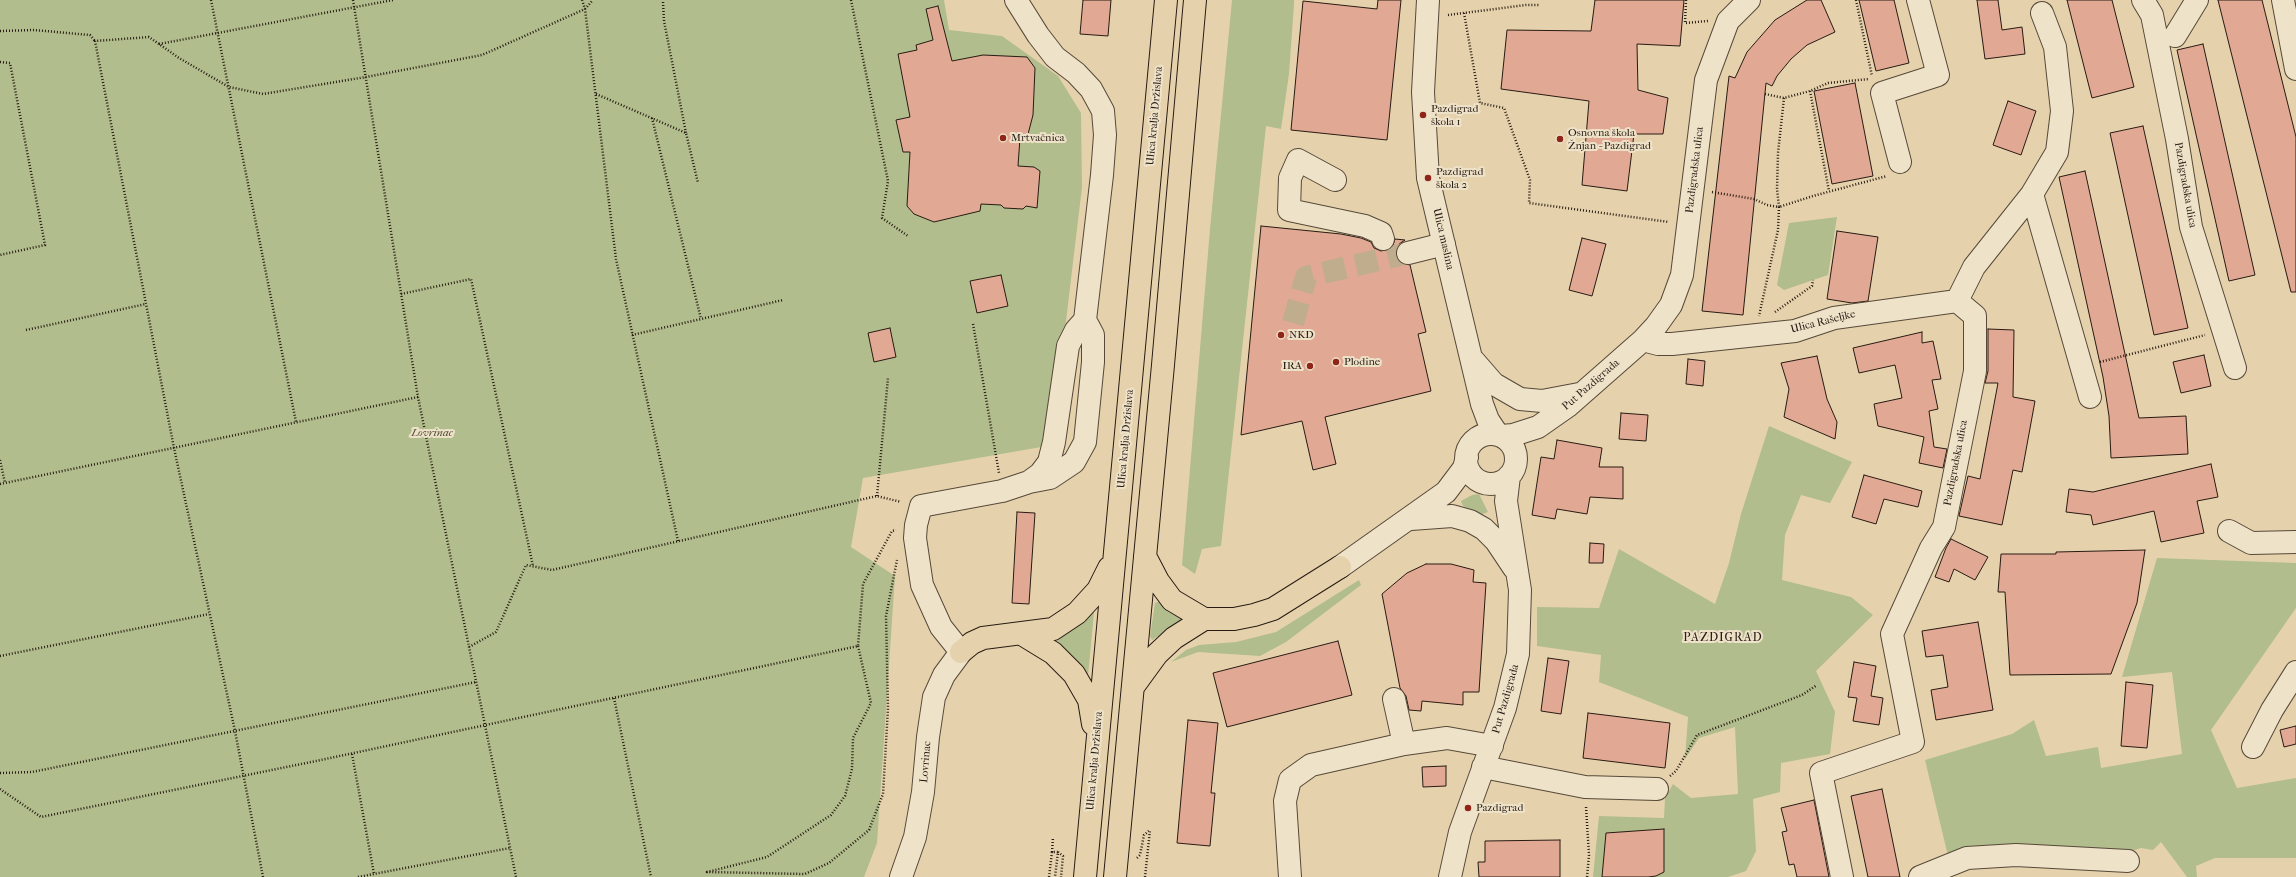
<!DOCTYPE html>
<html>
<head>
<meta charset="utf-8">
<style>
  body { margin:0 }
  canvas { display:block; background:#e5d2ac }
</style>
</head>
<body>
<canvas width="2296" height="877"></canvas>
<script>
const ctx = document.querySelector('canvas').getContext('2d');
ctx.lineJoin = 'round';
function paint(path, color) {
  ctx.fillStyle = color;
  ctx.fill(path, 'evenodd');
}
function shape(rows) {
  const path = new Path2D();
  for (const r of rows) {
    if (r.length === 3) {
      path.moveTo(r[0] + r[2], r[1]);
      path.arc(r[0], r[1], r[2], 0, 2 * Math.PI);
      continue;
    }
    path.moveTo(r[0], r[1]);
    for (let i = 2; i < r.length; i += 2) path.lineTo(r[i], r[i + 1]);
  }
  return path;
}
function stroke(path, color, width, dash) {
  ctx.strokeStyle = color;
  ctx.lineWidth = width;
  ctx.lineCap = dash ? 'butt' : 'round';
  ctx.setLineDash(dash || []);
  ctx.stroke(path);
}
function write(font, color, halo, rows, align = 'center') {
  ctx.font = font + ' "IM FELL French Canon",serif';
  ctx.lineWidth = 4;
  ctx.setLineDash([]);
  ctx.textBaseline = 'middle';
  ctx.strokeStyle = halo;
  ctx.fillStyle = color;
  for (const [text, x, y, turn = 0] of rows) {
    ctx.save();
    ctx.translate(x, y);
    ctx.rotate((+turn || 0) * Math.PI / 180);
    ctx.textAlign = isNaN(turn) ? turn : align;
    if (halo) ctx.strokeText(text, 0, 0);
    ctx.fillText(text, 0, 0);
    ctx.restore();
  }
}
paint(shape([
  [0,0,944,0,949,30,1002,36,1058,76,1081,113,1082,187,1058,388,1047,446,863,478,851,547,895,576,877,843,864,877,0,877],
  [1232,0,1294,0,1294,4,1289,74,1281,129,1266,126,1221,546,1202,549,1195,574,1182,565,1210,229],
  [1837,217,1828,275,1784,290,1777,285,1789,223],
  [1769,426,1852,462,1830,503,1801,495,1785,535,1782,580,1851,597,1873,615,1816,671,1835,712,1830,754,1781,763,1780,792,1753,799,1756,851,1746,871,1728,877,1593,877,1599,816,1664,818,1665,798,1673,784,1691,798,1738,794,1735,727,1699,738,1685,759,1688,717,1599,682,1601,655,1537,646,1537,607,1599,608,1619,549,1715,604,1729,563,1741,514],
  [1479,494,1488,512,1480,515,1463,506,1461,501,1472,495],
  [2157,558,2296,563,2296,608,2211,730,2237,788,2296,778,2296,858,2215,858,2196,866,2197,877,2187,877,2161,842,2153,850,2141,848,2119,855,1948,856,1925,760,2012,734,2034,720,2046,756,2098,747,2101,768,2182,754,2172,672,2122,677],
  [1359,580,1361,585,1286,642,1260,656,1198,652,1171,662,1186,650,1199,645,1236,642,1276,632],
  [1160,601,1168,612,1180,618,1182,621,1152,640,1150,636,1155,603],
  [1094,612,1088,676,1074,657,1054,638]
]), '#b1bd8c');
const building = shape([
  [1083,0,1111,0,1108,36,1080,34,1083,0],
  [1378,0,1401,0,1387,140,1291,130,1303,1,1377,9,1378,0],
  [1595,0,1684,0,1680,46,1637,44,1638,90,1668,98,1663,134,1634,134,1627,191,1582,185,1589,101,1501,89,1507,30,1591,31,1595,0],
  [1807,0,1821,0,1835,32,1807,45,1791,59,1777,76,1772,86,1766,83,1743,315,1702,311,1729,76,1735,78,1747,52,1775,20,1807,0],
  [1859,0,1894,0,1909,63,1876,71,1859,0],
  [1977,0,1998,0,2002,30,2022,27,2025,54,1985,59,1977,0],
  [2067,0,2112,0,2134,87,2092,98,2067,0],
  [2218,0,2262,0,2296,137,2296,292,2291,292,2218,0],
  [938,6,952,61,983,55,1027,57,1035,68,1033,115,1027,138,1020,138,1018,166,1034,167,1040,171,1037,208,1026,206,1023,209,1004,208,1001,205,981,204,980,211,934,222,914,214,907,206,910,152,903,152,896,120,910,117,898,54,917,50,916,45,933,40,926,9,938,6],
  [2203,44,2255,275,2229,281,2177,50,2203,44],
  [1855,83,1873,176,1832,184,1814,91,1855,83],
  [2008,101,2036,111,2021,155,1993,145,2008,101],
  [2143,126,2188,328,2154,335,2110,133,2143,126],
  [2085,171,2139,418,2186,416,2188,454,2111,458,2109,416,2103,377,2059,177,2085,171],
  [1261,226,1341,234,1361,238,1371,242,1374,248,1381,251,1392,248,1395,239,1405,240,1399,244,1396,256,1399,262,1410,265,1426,332,1418,334,1431,391,1325,417,1336,464,1313,470,1302,421,1241,435,1261,226],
  [1837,231,1878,237,1868,301,1852,303,1827,299,1837,231],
  [1582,238,1606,244,1592,296,1569,290,1582,238],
  [1001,275,1008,306,977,313,970,281,1001,275],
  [890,328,896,357,874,362,868,333,890,328],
  [1988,329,2014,330,2013,397,2035,401,2022,472,2013,470,2002,525,1959,516,1968,476,1980,479,1998,383,1985,383,1988,371,1988,329],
  [1922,332,1922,343,1933,341,1941,379,1932,380,1938,409,1929,411,1934,447,1947,449,1943,468,1919,463,1924,437,1878,426,1874,404,1902,398,1895,365,1859,373,1853,348,1922,332],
  [2204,355,2211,386,2181,393,2173,362,2204,355],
  [1817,356,1827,399,1837,422,1835,439,1784,417,1789,389,1781,363,1817,356],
  [1688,359,1705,361,1703,386,1686,384,1688,359],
  [1621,413,1648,415,1646,441,1619,439,1621,413],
  [1557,440,1602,448,1599,467,1623,467,1623,499,1590,497,1587,514,1557,509,1555,519,1532,515,1541,457,1554,459,1557,440],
  [2211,464,2218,497,2197,501,2204,533,2161,542,2154,511,2093,525,2091,515,2066,512,2069,489,2093,492,2211,464],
  [1864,475,1922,491,1918,507,1884,499,1876,524,1852,517,1864,475],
  [1017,512,1035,513,1029,604,1012,603,1017,512],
  [1951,539,1988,557,1975,580,1954,569,1949,582,1935,577,1946,548,1951,539],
  [1590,543,1604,544,1603,563,1589,563,1590,543],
  [2145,550,2137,603,2111,674,2010,675,2005,592,1998,592,2001,554,2056,554,2056,552,2145,550],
  [1426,564,1451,564,1474,570,1473,582,1486,583,1479,692,1463,692,1463,705,1422,701,1421,711,1409,710,1406,696,1400,688,1382,594,1407,573,1426,564],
  [1978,622,1993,710,1936,720,1931,690,1948,687,1943,655,1926,657,1922,631,1978,622],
  [1338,641,1352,695,1227,727,1213,673,1338,641],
  [1548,658,1569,661,1561,714,1541,711,1548,658],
  [1854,662,1876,666,1871,696,1883,698,1879,725,1853,721,1857,698,1848,697,1854,662],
  [2126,682,2153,685,2147,748,2121,746,2126,682],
  [1588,713,1670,723,1665,768,1583,758,1588,713],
  [1188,720,1218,723,1211,793,1215,793,1210,846,1177,843,1188,720],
  [2296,726,2296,744,2284,747,2280,730,2296,726],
  [1446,766,1446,786,1423,787,1422,767,1446,766],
  [1882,789,1900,877,1868,877,1851,796,1882,789],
  [1814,800,1829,877,1797,877,1794,864,1789,865,1782,832,1787,831,1781,808,1814,800],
  [1664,829,1664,872,1656,876,1648,877,1602,877,1606,833,1664,829],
  [1560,840,1560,877,1479,877,1478,862,1485,862,1485,841,1560,840]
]);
paint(building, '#e1a893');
stroke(building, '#281b13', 1);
stroke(shape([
  [1293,323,1306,277,1408,253]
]), '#bfad8d', 22, [22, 11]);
const minor = shape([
  [1016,0,1038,35,1055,57,1076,73,1091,89,1103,111,1105,135,1102,175,1085,320],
  [1428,0,1423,92,1428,178,1482,404,1488,420,1498,435],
  [2143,0,2152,15,2177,139,2191,227,2235,368],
  [2283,0,2296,69],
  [2175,36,2197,0],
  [1900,162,1882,93,1938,75,1918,0],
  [1335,180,1298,160,1290,178,1289,210,1365,226,1381,233,1383,239],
  [2032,194,2090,397],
  [1408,253,1444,244],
  [1957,301,1974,267,2032,194,2057,152,2062,111,2055,47,2042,13],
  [1643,340,1658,344,1672,344,1795,331,1834,318,1957,301],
  [1474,361,1494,384,1520,399,1542,401,1579,394],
  [1491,459,25],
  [1501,436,1513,435,1538,427,1568,406,1643,340,1656,326,1671,305,1682,275,1706,80,1728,21,1749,0],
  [1411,519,1452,516,1470,521,1484,529,1496,541,1514,568],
  [2229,531,2251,543,2296,542],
  [1340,567,1446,492,1464,468,1467,457],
  [1404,744,1447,738,1492,746],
  [2253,747,2272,710,2296,672],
  [1483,767,1585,787,1657,789],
  [901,877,915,837,923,792,928,737,934,697,944,675,961,652,941,627,922,585,915,538,916,525,921,506,1002,491,1029,482,1050,478,1074,462,1085,442,1093,362,1093,335,1085,320,1076,330,1068,346,1054,442,1049,462,1040,474,1029,482],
  [1290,877,1285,801,1290,780,1311,765,1404,744,1394,699],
  [1450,877,1460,832,1505,708,1518,654,1520,590,1506,501,1509,476],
  [1842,877,1821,773,1913,742,1892,634,1931,548,1944,527,1975,371,1975,316,1957,301],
  [1920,877,1967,858,2016,855,2128,861]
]);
const highway = shape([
  [1145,556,1158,581,1172,600,1204,619],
  [1022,634,1053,653,1074,674,1089,700,1093,724],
  [961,652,972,643,983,638,1053,629,1077,613,1098,590,1109,568],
  [1133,687,1157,654,1174,638,1204,619,1234,619,1254,615,1273,609,1340,567],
  [1085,877,1166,0],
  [1115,877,1163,365,1195,0]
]);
stroke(minor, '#574939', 24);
stroke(highway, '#281b13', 24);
stroke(shape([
  [211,0,296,422],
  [353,0,418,397,516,877],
  [582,0,585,9],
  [851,0,888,181,882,218,908,236],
  [1686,0,1685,23,1708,21],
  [1856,0,1872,76],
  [663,2,664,21,686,133],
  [585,9,593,0],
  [1464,13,1480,103,1504,108,1530,180,1529,203,1669,222],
  [1448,15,1526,5,1540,5],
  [0,31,34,30,90,35,95,41],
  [159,44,393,0],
  [0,62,10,63,45,245,0,255],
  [1810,91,1829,191],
  [596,94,686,133,698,183],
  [1765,94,1784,98,1810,91,1828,83,1869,79],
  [1784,98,1778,153,1777,189,1779,207,1813,196,1887,176],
  [652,118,701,319],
  [1712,192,1754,199,1767,205,1779,207,1778,230,1759,316],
  [401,294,471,279,533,566],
  [1775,312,1812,286,1813,280],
  [973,324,999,473],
  [26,330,146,304],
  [632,335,783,300],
  [2100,362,2205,335],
  [0,460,5,483],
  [0,484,418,397],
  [877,496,888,378],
  [858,646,871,703,853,738,852,769,845,796,831,815,767,857,707,872,805,874,829,863,869,830,883,794,888,708,886,616,897,560],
  [469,647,496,632,526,565,552,570,877,496,901,502],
  [0,656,209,614],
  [614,698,651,877],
  [352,754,374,874],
  [0,773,32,772,476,682],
  [1670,776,1676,771,1697,735,1802,695,1817,685],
  [0,789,41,817,316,761,858,646,863,584,892,531,896,530],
  [1586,807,1589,855,1587,877],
  [1052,852,1053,837],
  [1058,852,1063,856,1061,877],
  [1137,858,1140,855,1144,835,1150,830],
  [263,877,235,731,174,448,95,41,149,37,179,58,229,87,263,94,366,77,482,55,585,9,616,259,678,541],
  [358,877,510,848],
  [1049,877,1052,852,1058,852,1055,877],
  [1145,877,1150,830]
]), '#281b13', 2.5, [1, 2]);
stroke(minor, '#eee2c9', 22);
stroke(highway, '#e5d2ac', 22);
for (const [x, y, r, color] of [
  [1423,115,4,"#8f2418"],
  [1003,138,4,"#8f2418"],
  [1560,139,4,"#8f2418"],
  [1428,178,4,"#8f2418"],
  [1281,335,4,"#8f2418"],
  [1336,362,4,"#8f2418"],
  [1310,366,4,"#8f2418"],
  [1468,808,4,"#8f2418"]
]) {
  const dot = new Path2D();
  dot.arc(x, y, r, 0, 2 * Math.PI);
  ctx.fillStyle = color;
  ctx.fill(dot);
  stroke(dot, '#eee2c9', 1.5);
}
write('11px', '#281b13', '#eee2c9', [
  ["Pazdigrad",1431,109],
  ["škola 1",1431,122],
  ["Osnovna škola",1568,133],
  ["Žnjan - Pazdigrad",1568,146],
  ["Mrtvačnica",1011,138],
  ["Pazdigrad",1436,172],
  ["škola 2",1436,185],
  ["NKD",1289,335],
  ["Plodine",1344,362],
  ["IRA",1302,366,"right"],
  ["Pazdigrad",1476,808]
], 'left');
write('11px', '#281b13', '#eee2c9', [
  ["Ulica kralja Držislava",1155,116,-85],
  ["Pazdigradska ulica",1695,170,-83],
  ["Pazdigradska ulica",2185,185,80],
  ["Ulica maslina",1443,239,77],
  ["Ulica Rašeljke",1823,322,-14],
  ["Put Pazdigrada",1591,385,-41],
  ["Ulica kralja Držislava",1126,439,-85],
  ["Pazdigradska ulica",1956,463,-79],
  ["Put Pazdigrada",1506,699,-74],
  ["Ulica kralja Držislava",1095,761,-85],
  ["Lovrinac",926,762,-85]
]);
write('italic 11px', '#514c37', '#eee2c9', [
  ["Lovrinac",432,433]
]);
ctx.letterSpacing = '1px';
write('12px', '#281b13', '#eee2c9', [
  ["PAZDIGRAD",1723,638]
]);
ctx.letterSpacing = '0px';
</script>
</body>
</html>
